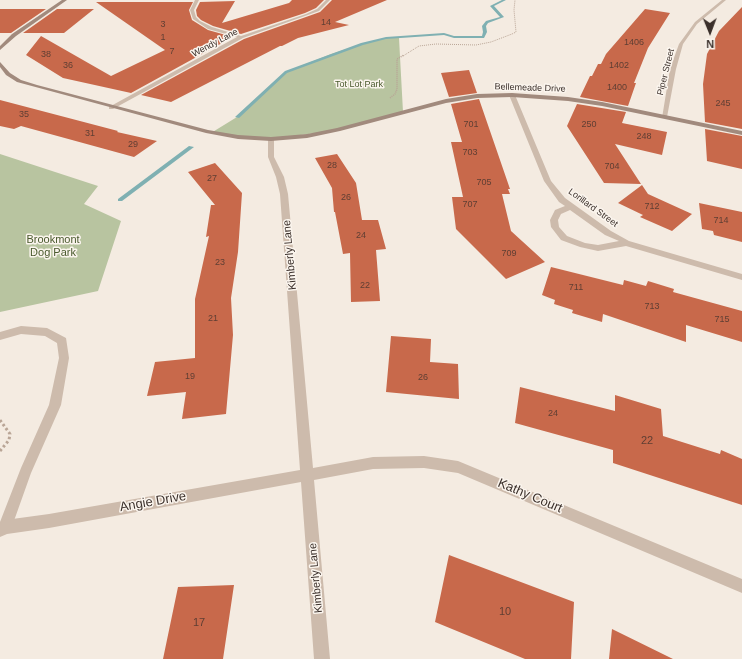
<!DOCTYPE html>
<html>
<head>
<meta charset="utf-8">
<style>
  body { margin:0 }
  #map { position:relative; width:742px; height:659px; overflow:hidden; background:#f4ebe1; font-family:Helvetica,sans-serif }
  canvas { display:block }
  .north { position:absolute; left:690px; top:12px; width:40px; height:40px; -webkit-text-stroke:3px #fbf5ee; paint-order:stroke; rotate:179deg; font-size:11px; font-weight:700; line-height:16px; text-align:center; color:#3b302b }
  .north::after { content:''; display:block; margin:auto; width:14px; height:18px; background:#3b302b; clip-path:polygon(50% 0,100% 100%,50% 72%,0 100%) }
</style>
</head>
<body>
<div id="map">
<canvas width="742" height="659"></canvas>
<div class="north">N</div>
</div>
<script>
const ctx = document.querySelector('canvas').getContext('2d');
ctx.lineJoin = 'round';
function paint(path, color) {
  ctx.fillStyle = color;
  ctx.fill(path, 'evenodd');
}
function shape(rows) {
  const path = new Path2D();
  for (const r of rows) {
    path.moveTo(r[0], r[1]);
    for (let i = 2; i < r.length; i += 2) path.lineTo(r[i], r[i + 1]);
  }
  return path;
}
function stroke(path, color, width, dash) {
  ctx.strokeStyle = color;
  ctx.lineWidth = width;
  ctx.lineCap = dash ? 'butt' : 'round';
  ctx.setLineDash(dash || []);
  ctx.stroke(path);
}
function write(font, color, halo, rows, align = 'center') {
  ctx.font = font + ' Helvetica,sans-serif';
  ctx.lineWidth = 3;
  ctx.setLineDash([]);
  ctx.textBaseline = 'middle';
  ctx.strokeStyle = halo;
  ctx.fillStyle = color;
  for (const [text, x, y, turn = 0] of rows) {
    ctx.save();
    ctx.translate(x, y);
    ctx.rotate((+turn || 0) * Math.PI / 180);
    ctx.textAlign = isNaN(turn) ? turn : align;
    if (halo) ctx.strokeText(text, 0, 0);
    ctx.fillText(text, 0, 0);
    ctx.restore();
  }
}
paint(shape([
  [386,38,399,38,403,112,338,130,271,139,211,133,237,117,286,72,331,54,362,44],
  [0,154,98,186,84,204,121,221,98,291,0,312]
]), '#b8c4a0');
paint(shape([
  [502,0,506,0,494,6,504,17,488,23,486,26,487,32,484,38,454,38,444,35,386,39,363,45,287,73,239,118,235,117,285,71,361,43,386,37,444,33,454,36,482,36,483,32,482,26,486,21,500,17,490,6,502,0],
  [189,146,194,147,122,201,118,201,118,199,189,146]
]), '#7fb0b2');
paint(shape([
  [292,0,324,0,316,8,305,13,241,34,213,26,201,20,197,16,196,10,200,2,235,1,222,23,289,3],
  [332,0,387,0,335,22,349,25,298,38,282,46,280,46,171,102,141,95,244,39,320,12],
  [96,2,193,2,189,10,192,20,208,30,233,37,131,93,63,78,26,55,41,36,111,76,165,50],
  [742,7,742,129,705,122,703,84,707,54,719,31],
  [0,9,46,9,11,33,0,33],
  [57,9,94,9,64,33,23,33],
  [645,9,670,13,648,48,634,83,636,83,628,106,580,97,590,76,592,76,598,64,601,64,606,54],
  [469,70,477,93,449,97,441,73],
  [479,99,510,189,508,189,510,194,502,194,511,231,545,262,506,279,456,229,452,197,463,197,451,142,462,142,451,104],
  [0,100,118,131,117,132,157,141,134,157,21,126,14,129,0,126],
  [577,104,626,112,622,123,667,132,662,155,615,144,641,184,604,183,567,126],
  [705,129,742,136,742,169,707,161],
  [337,154,356,183,362,220,378,220,386,249,376,250,380,301,351,302,350,253,343,254,335,212,334,212,332,188,315,158],
  [215,163,242,193,238,252,231,298,233,335,226,414,182,419,186,392,147,396,155,362,195,358,195,299,209,236,206,237,211,205,215,205,188,172],
  [642,185,648,194,692,214,672,231,640,217,643,215,618,203],
  [699,203,742,212,742,242,714,235,713,231,702,229],
  [551,267,623,285,624,280,646,286,648,281,674,289,673,292,742,311,742,342,686,325,686,342,603,314,602,322,572,313,573,310,554,304,555,300,542,295],
  [391,336,431,339,430,362,458,364,459,399,386,392],
  [520,387,615,411,615,395,661,409,663,436,720,454,721,450,742,459,742,505,613,463,613,450,515,423],
  [449,555,574,602,571,659,525,659,435,622],
  [234,585,223,659,163,659,178,587],
  [612,629,673,659,609,659]
]), '#c8694b');
stroke(shape([
  [403,56,419,46,436,44,476,45,491,42,512,34,516,32,514,10,515,0]
]), '#b9a596', 1, [1, 1]);
stroke(shape([
  [390,98,395,94,397,89,397,59,404,55]
]), '#b9a596', 1.5, [1, 1]);
stroke(shape([
  [0,420,10,434,9,440,0,451]
]), '#b9a596', 3, [2.5, 2.5]);
paint(shape([
  [21,326,47,328,66,338,69,358,61,405,31,473,10,532,5,534,0,532,0,522,21,468,49,405,59,358,57,343,45,336,21,334,0,340,0,332,21,326]
]), '#cdbbac');
paint(shape([
  [195,0,199,0,194,10,196,17,200,21,212,27,241,36,306,14,317,9,326,0,330,0,319,11,243,38,113,109,109,109,109,107,237,37,208,29,193,19,190,10,195,0],
  [722,0,726,0,697,24,683,44,676,69,667,117,662,118,670,69,679,44,695,22,722,0],
  [512,93,515,95,551,181,565,198,611,231,629,241,742,274,742,280,626,246,598,251,580,247,561,240,551,227,550,220,555,210,565,206,559,202,544,181,509,95,512,93],
  [570,210,605,235,619,241,598,245,585,243,567,236,559,227,558,220,561,214,570,210],
  [271,137,274,139,274,157,284,177,288,194,313,468,373,457,424,456,458,461,742,579,742,593,458,473,424,468,373,469,314,480,330,659,314,659,301,482,49,528,7,534,0,537,0,522,5,520,49,514,300,470,280,194,276,177,268,157,268,139,271,137]
]), '#cdbbac');
paint(shape([
  [62,0,67,0,16,36,0,50,0,46,12,34,62,0],
  [0,62,10,73,21,80,37,85,208,130,238,135,271,137,307,134,337,128,446,99,477,94,512,93,568,97,602,102,742,131,742,135,602,106,568,101,512,97,477,98,446,103,340,131,307,138,271,141,238,139,206,133,17,82,6,75,0,67,0,62]
]), '#a18a7d');
write('9px', '#5e3e33', null, [
  ["14",326,23],
  ["3",163,25],
  ["1",163,38],
  ["1406",634,43],
  ["7",172,52],
  ["38",46,55],
  ["36",68,66],
  ["1402",619,66],
  ["1400",617,88],
  ["245",723,104],
  ["35",24,115],
  ["701",471,125],
  ["250",589,125],
  ["31",90,134],
  ["248",644,137],
  ["29",133,145],
  ["703",470,153],
  ["28",332,166],
  ["704",612,167],
  ["27",212,179],
  ["705",484,183],
  ["26",346,198],
  ["707",470,205],
  ["712",652,207],
  ["714",721,221],
  ["24",361,236],
  ["709",509,254],
  ["23",220,263],
  ["22",365,286],
  ["711",576,288],
  ["713",652,307],
  ["21",213,319],
  ["715",722,320],
  ["19",190,377],
  ["26",423,378],
  ["24",553,414]
]);
write('9px', '#3b302b', '#fbf5ee', [
  ["Wendy Lane",215,43,-28],
  ["Piper Street",666,72,-76],
  ["Bellemeade Drive",530,88,2],
  ["Lorillard Street",593,208,36]
]);
write('9px', '#4a5a2e', '#fbf5ee', [
  ["Tot Lot Park",359,85]
]);
write('11px', '#4a5a2e', '#fbf5ee', [
  ["Brookmont",53,240],
  ["Dog Park",53,253]
]);
write('11px', '#3b302b', '#fbf5ee', [
  ["Kimberly Lane",290,255,-95],
  ["Kimberly Lane",316,578,-95]
]);
write('11px', '#5e3e33', null, [
  ["22",647,441],
  ["10",505,612],
  ["17",199,623]
]);
write('13px', '#3b302b', '#fbf5ee', [
  ["Kathy Court",530,496,23],
  ["Angie Drive",153,502,-10]
]);
</script>
</body>
</html>
